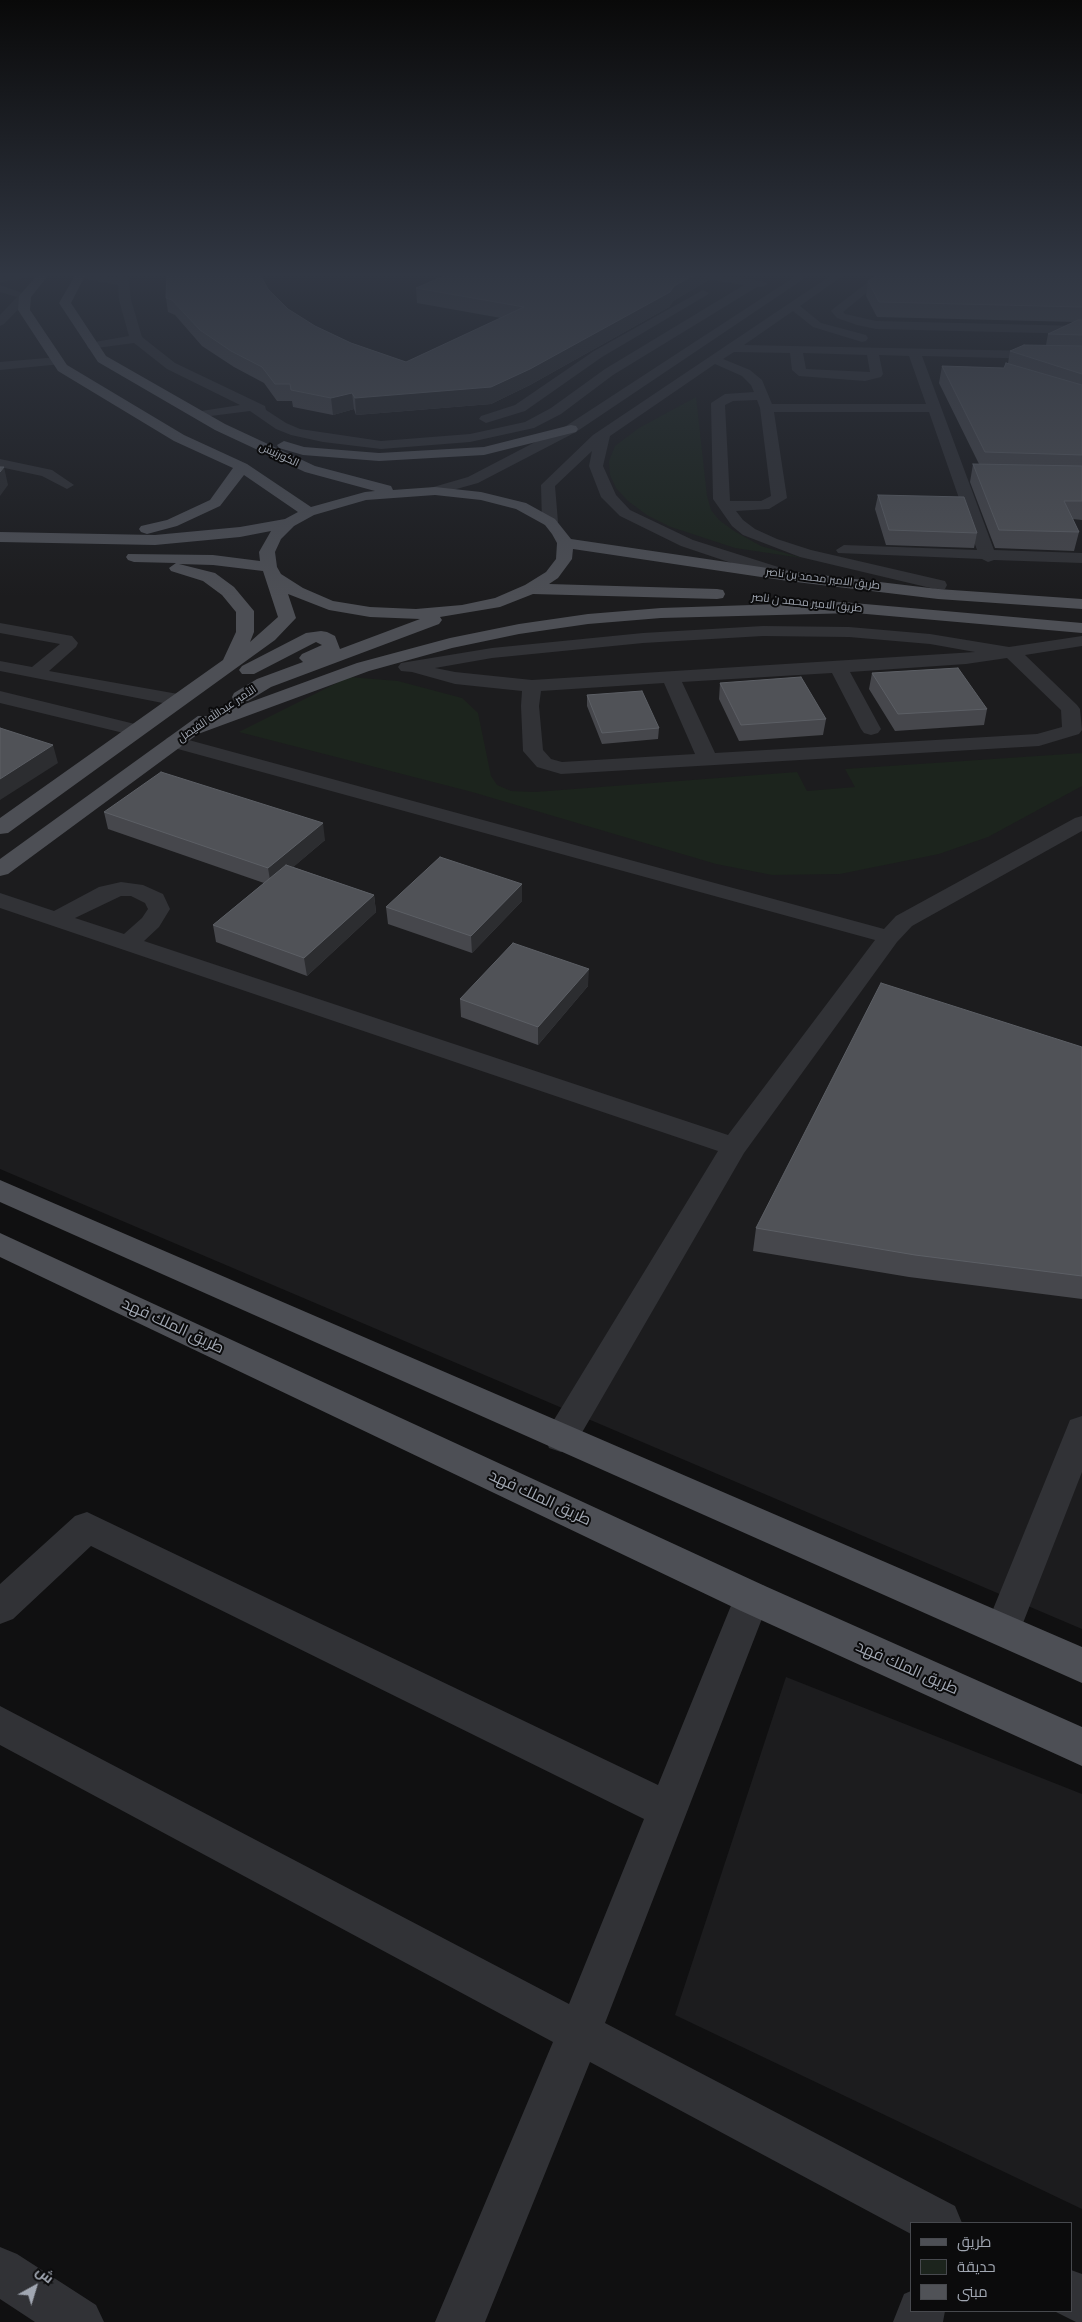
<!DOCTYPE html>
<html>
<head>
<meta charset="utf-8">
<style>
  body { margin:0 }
  #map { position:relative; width:1082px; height:2322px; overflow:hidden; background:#101011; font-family:Karla,Cairo,sans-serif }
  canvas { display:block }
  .legend { position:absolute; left:910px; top:2222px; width:162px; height:90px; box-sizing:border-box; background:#0b0b0c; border:1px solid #47494e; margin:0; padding:6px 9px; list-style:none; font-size:15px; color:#a1a7b2 }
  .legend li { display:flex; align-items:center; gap:10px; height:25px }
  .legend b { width:25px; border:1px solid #47494e }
  .north { position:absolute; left:10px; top:2262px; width:50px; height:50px; -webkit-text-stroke:4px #0b0b0c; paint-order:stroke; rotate:39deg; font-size:14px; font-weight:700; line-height:20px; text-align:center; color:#a1a7b2 }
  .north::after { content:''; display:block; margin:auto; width:18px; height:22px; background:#a1a7b2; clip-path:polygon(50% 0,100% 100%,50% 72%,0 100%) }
</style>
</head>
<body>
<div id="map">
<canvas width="1082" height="2322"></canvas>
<ul class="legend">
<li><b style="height:6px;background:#4d4f55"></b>طريق</li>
<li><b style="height:14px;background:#1c241d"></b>حديقة</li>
<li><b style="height:14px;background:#505257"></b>مبنى</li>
</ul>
<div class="north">ش</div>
</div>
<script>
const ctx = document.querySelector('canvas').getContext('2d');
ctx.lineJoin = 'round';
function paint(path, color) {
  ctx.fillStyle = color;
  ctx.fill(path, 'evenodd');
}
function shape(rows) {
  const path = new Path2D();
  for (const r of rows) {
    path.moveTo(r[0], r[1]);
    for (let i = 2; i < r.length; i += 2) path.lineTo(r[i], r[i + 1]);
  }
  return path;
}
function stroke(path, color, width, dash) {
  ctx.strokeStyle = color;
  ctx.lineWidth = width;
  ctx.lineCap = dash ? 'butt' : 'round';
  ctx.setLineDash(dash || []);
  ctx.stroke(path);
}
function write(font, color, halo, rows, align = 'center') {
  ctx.font = font + ' Karla,Cairo,sans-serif';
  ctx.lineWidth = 4;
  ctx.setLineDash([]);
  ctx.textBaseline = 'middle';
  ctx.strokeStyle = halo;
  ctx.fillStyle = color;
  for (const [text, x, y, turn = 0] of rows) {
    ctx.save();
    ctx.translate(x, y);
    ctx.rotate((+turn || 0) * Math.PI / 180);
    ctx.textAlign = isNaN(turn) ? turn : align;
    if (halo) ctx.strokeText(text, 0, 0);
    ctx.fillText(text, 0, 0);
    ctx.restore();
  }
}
paint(shape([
  [0,272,1082,272,1082,1629,0,1169],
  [786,1677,1082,1794,1082,2209,675,2015]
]), '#1c1c1e');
paint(shape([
  [696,397,707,496,711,510,719,520,734,531,761,546,802,558,735,548,671,527,647,515,628,501,616,488,610,475,609,461,615,446,639,428],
  [349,677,398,681,462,698,478,713,491,776,497,785,511,791,535,792,797,772,807,791,855,787,845,769,1082,753,1082,786,988,837,939,854,840,874,772,875,716,864,472,792,239,732]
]), '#1c241d');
paint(shape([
  [26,272,49,272,44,275,0,282,0,276,26,272],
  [80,272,118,278,118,272,128,272,131,300,142,337,175,363,265,406,266,410,286,423,300,429,381,441,470,434,525,422,551,408,605,369,744,285,680,275,675,272,700,272,762,281,768,284,762,287,757,287,613,375,561,414,534,428,470,442,381,449,323,442,291,435,276,429,250,411,195,418,193,415,195,412,240,405,167,369,134,343,89,349,87,346,89,343,129,336,119,300,118,285,76,277,76,273,80,272],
  [802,272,814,272,576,432,478,483,435,495,428,491,430,488,468,477,566,426,802,272],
  [836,272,848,272,800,306,821,323,866,335,868,338,866,341,862,342,813,327,793,311,744,345,1082,352,1082,360,922,356,994,550,1082,553,1082,563,994,560,988,562,982,559,838,553,836,550,844,545,977,550,929,412,774,412,787,498,769,509,736,511,743,520,755,529,777,539,811,550,945,581,947,585,945,589,939,590,800,557,743,535,732,526,713,499,711,403,725,394,754,392,751,385,742,376,715,364,610,436,603,466,616,495,630,510,693,540,794,572,796,576,794,580,782,580,681,546,620,516,601,497,589,466,592,451,555,486,558,522,550,527,545,525,542,522,541,485,593,435,836,272],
  [734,352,790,353,792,370,799,376,865,381,881,377,883,374,879,355,909,356,926,404,772,404,762,380,750,370,723,359,734,352],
  [803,353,867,355,870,372,806,369,803,353],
  [757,400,760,408,771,496,761,501,730,501,725,405,733,401,757,400],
  [881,272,892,272,843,312,845,314,876,321,1082,326,1082,334,876,329,857,325,837,318,831,311,833,309,881,272],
  [0,285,31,296,4,324,0,326,0,315,17,297,0,292,0,285],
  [703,290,709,293,707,295,602,357,525,411,486,423,479,419,481,416,515,405,594,351,703,290],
  [58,357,62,358,64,361,62,364,0,370,0,362,58,357],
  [0,459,52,470,74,485,67,489,42,476,0,467,0,459],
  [0,623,72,636,78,643,76,647,49,671,178,694,185,696,187,700,185,704,178,706,0,671,0,661,32,667,60,644,0,633,0,623],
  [763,626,849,627,930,634,1009,647,1082,636,1082,646,1025,655,1077,705,1080,709,1082,730,1079,734,1039,746,561,774,537,767,523,751,521,706,522,691,455,684,412,672,401,671,398,667,401,663,407,662,492,648,643,633,763,626],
  [763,636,849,637,930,644,975,652,532,680,455,672,435,668,492,658,643,643,763,636],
  [1007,658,1061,710,1062,727,1037,734,715,753,682,682,832,673,861,729,864,733,871,735,878,733,881,729,850,672,966,664,1007,658],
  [664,683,695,754,562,762,551,759,543,750,539,706,541,691,664,683],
  [0,691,143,726,146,730,143,734,136,736,0,703,0,691],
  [174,736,884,929,896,916,1075,818,1082,816,1082,831,912,926,897,942,744,1153,573,1448,561,1452,549,1448,545,1438,549,1428,718,1151,0,908,0,893,54,911,99,887,121,882,143,885,163,894,170,909,159,927,144,941,728,1135,875,940,167,746,164,742,167,738,174,736],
  [121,896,131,896,145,903,148,909,142,918,124,934,75,918,121,896],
  [1082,1416,1082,1472,1016,1641,1003,1646,990,1641,985,1629,1066,1430,1070,1420,1082,1416],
  [87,1512,658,1785,739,1586,752,1582,765,1586,770,1598,605,2023,955,2206,962,2223,911,2223,911,2234,590,2062,485,2322,435,2322,553,2042,0,1745,0,1706,569,2004,644,1819,91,1546,13,1619,0,1624,0,1584,75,1516,87,1512],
  [0,2247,17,2254,96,2305,104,2322,35,2322,0,2299,0,2247],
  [1071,2270,1082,2274,1082,2322,1076,2322,1054,2311,1071,2311,1071,2270],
  [911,2291,911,2311,945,2311,943,2322,893,2322,904,2294,911,2291]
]), '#313236');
paint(shape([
  [40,272,51,272,31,297,30,310,67,365,184,435,247,464,311,507,365,492,375,491,305,472,215,430,98,362,59,303,77,272,87,272,71,303,106,356,225,424,315,466,391,486,393,490,435,487,481,492,526,503,555,519,571,539,788,571,938,589,1082,599,1082,609,938,599,788,581,573,549,572,559,558,578,549,584,717,589,723,590,725,594,723,598,717,599,533,594,500,607,440,617,442,620,439,624,271,687,248,701,234,701,232,697,234,693,257,679,303,662,299,658,302,654,322,645,316,642,254,674,242,674,239,670,242,666,306,633,321,631,327,632,335,636,340,649,420,619,370,617,329,610,288,594,296,618,275,640,8,833,0,834,0,818,223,660,236,632,236,612,222,595,203,581,171,571,169,568,176,563,134,562,128,560,126,557,128,554,213,555,260,561,259,552,271,531,240,537,155,545,0,542,0,532,155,535,240,527,285,519,298,512,244,475,220,506,177,526,147,534,141,532,139,529,141,526,167,520,210,500,233,468,174,441,58,371,18,310,19,296,40,272],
  [435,495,481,500,516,509,545,525,552,534,557,543,556,559,546,572,525,585,495,598,462,605,416,609,370,607,333,601,303,588,281,574,277,567,275,552,281,539,294,526,314,515,366,500,435,495],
  [179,564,213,565,263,571,278,617,250,642,254,632,254,611,234,587,215,573,179,564],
  [571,425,576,426,578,429,576,432,484,455,379,461,303,455,279,448,277,445,284,441,304,447,379,453,484,447,571,425],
  [842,602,1082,623,1082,633,855,613,661,618,588,624,519,634,452,648,369,671,198,734,8,874,0,876,0,859,198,716,212,716,357,663,450,638,519,624,588,614,661,608,842,602],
  [0,1180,1082,1647,1082,1683,0,1202,0,1180],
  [0,1233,765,1586,1082,1727,1082,1766,739,1610,0,1257,0,1233]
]), '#4d4f55');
paint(shape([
  [453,272,708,272,707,281,673,301,669,307,530,385,491,404,356,415,354,409,333,415,293,407,292,401,277,401,264,383,234,367,202,346,175,315,168,312,166,298,262,278,268,289,288,309,315,326,351,343,406,362,501,318,417,303,416,288],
  [711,272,724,272,721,273],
  [1082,272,1082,520,1073,519,1079,532,1074,551,995,548,970,482,973,464,979,464,939,383,942,366,1004,368,1008,363,1010,351,1046,345,1048,334,1076,322,877,317,866,296,868,281],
  [878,495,977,533,974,548,886,545,875,509],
  [872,673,987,709,984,725,895,731,869,689],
  [720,683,826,719,823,735,739,741,719,699],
  [587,695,659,728,658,739,602,744,587,706],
  [104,812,325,840,293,867,374,895,376,912,307,976,216,942,213,925,264,883,108,829],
  [522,884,522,901,472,953,388,924,386,907],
  [588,986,538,1045,461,1017,460,999],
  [1082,1047,1082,1299,909,1277,753,1251,756,1228]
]), '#46474c');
paint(shape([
  [700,272,708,272,707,281,673,301,669,307,530,385,491,404,356,415,355,398,674,286],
  [352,393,354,409,333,415,331,398],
  [4,467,8,485,0,496,0,472],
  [53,745,58,763,0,800,0,779],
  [323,823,325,840,271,886,268,868],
  [522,884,522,901,472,953,471,936],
  [374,895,376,912,307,976,304,958],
  [589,969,588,986,538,1045,538,1027]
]), '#2c2d30');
const building = shape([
  [167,272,261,272,262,278,268,289,288,309,315,326,351,343,406,362,524,307,416,288,453,272,700,272,674,286,670,292,530,369,491,387,355,398,352,393,331,398,291,390,290,384,275,384,262,367,231,351,200,330,172,300,166,298,167,272],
  [881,272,1082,272,1082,307,879,302,868,281,881,272],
  [1078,320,1082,320,1082,335,1048,334,1078,320],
  [1024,345,1082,346,1082,374,1010,351,1024,345],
  [1006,363,1082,385,1082,455,985,452,942,366,1004,368,1006,363],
  [973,464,1082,466,1082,501,1064,501,1079,532,999,530,973,464],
  [0,467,4,467,0,472,0,467],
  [878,495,964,497,977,533,889,530,878,495],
  [958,668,987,709,898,714,872,673,958,668],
  [801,677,826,719,741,725,720,683,801,677],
  [642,691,659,728,602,733,587,695,642,691],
  [0,728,53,745,0,779,0,728],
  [161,772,323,823,268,868,104,812,161,772],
  [440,857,522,884,471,936,386,907,440,857],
  [286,865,374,895,304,958,213,925,286,865],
  [513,943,589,969,538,1027,460,999,513,943],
  [881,983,1082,1047,1082,1276,915,1255,756,1228,881,983]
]);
paint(building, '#505257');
stroke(building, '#5c5f65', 1);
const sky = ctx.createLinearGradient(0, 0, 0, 597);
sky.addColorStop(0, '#090909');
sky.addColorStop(0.46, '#313743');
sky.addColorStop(1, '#31374300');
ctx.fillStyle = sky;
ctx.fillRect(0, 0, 1082, 597);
write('11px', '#a1a7b2', '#0b0b0c', [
  ["الكورنيش",279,455,25],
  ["طريق الامير محمد بن ناصر",823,579,7],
  ["طريق الامير محمد ن ناصر",807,603,6],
  ["الأمير عبدالله الفيصل",217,714,-34]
]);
write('16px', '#a1a7b2', '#0b0b0c', [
  ["طريق الملك فهد",173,1326,25],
  ["طريق الملك فهد",540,1498,25],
  ["طريق الملك فهد",907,1668,24]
]);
</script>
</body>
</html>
